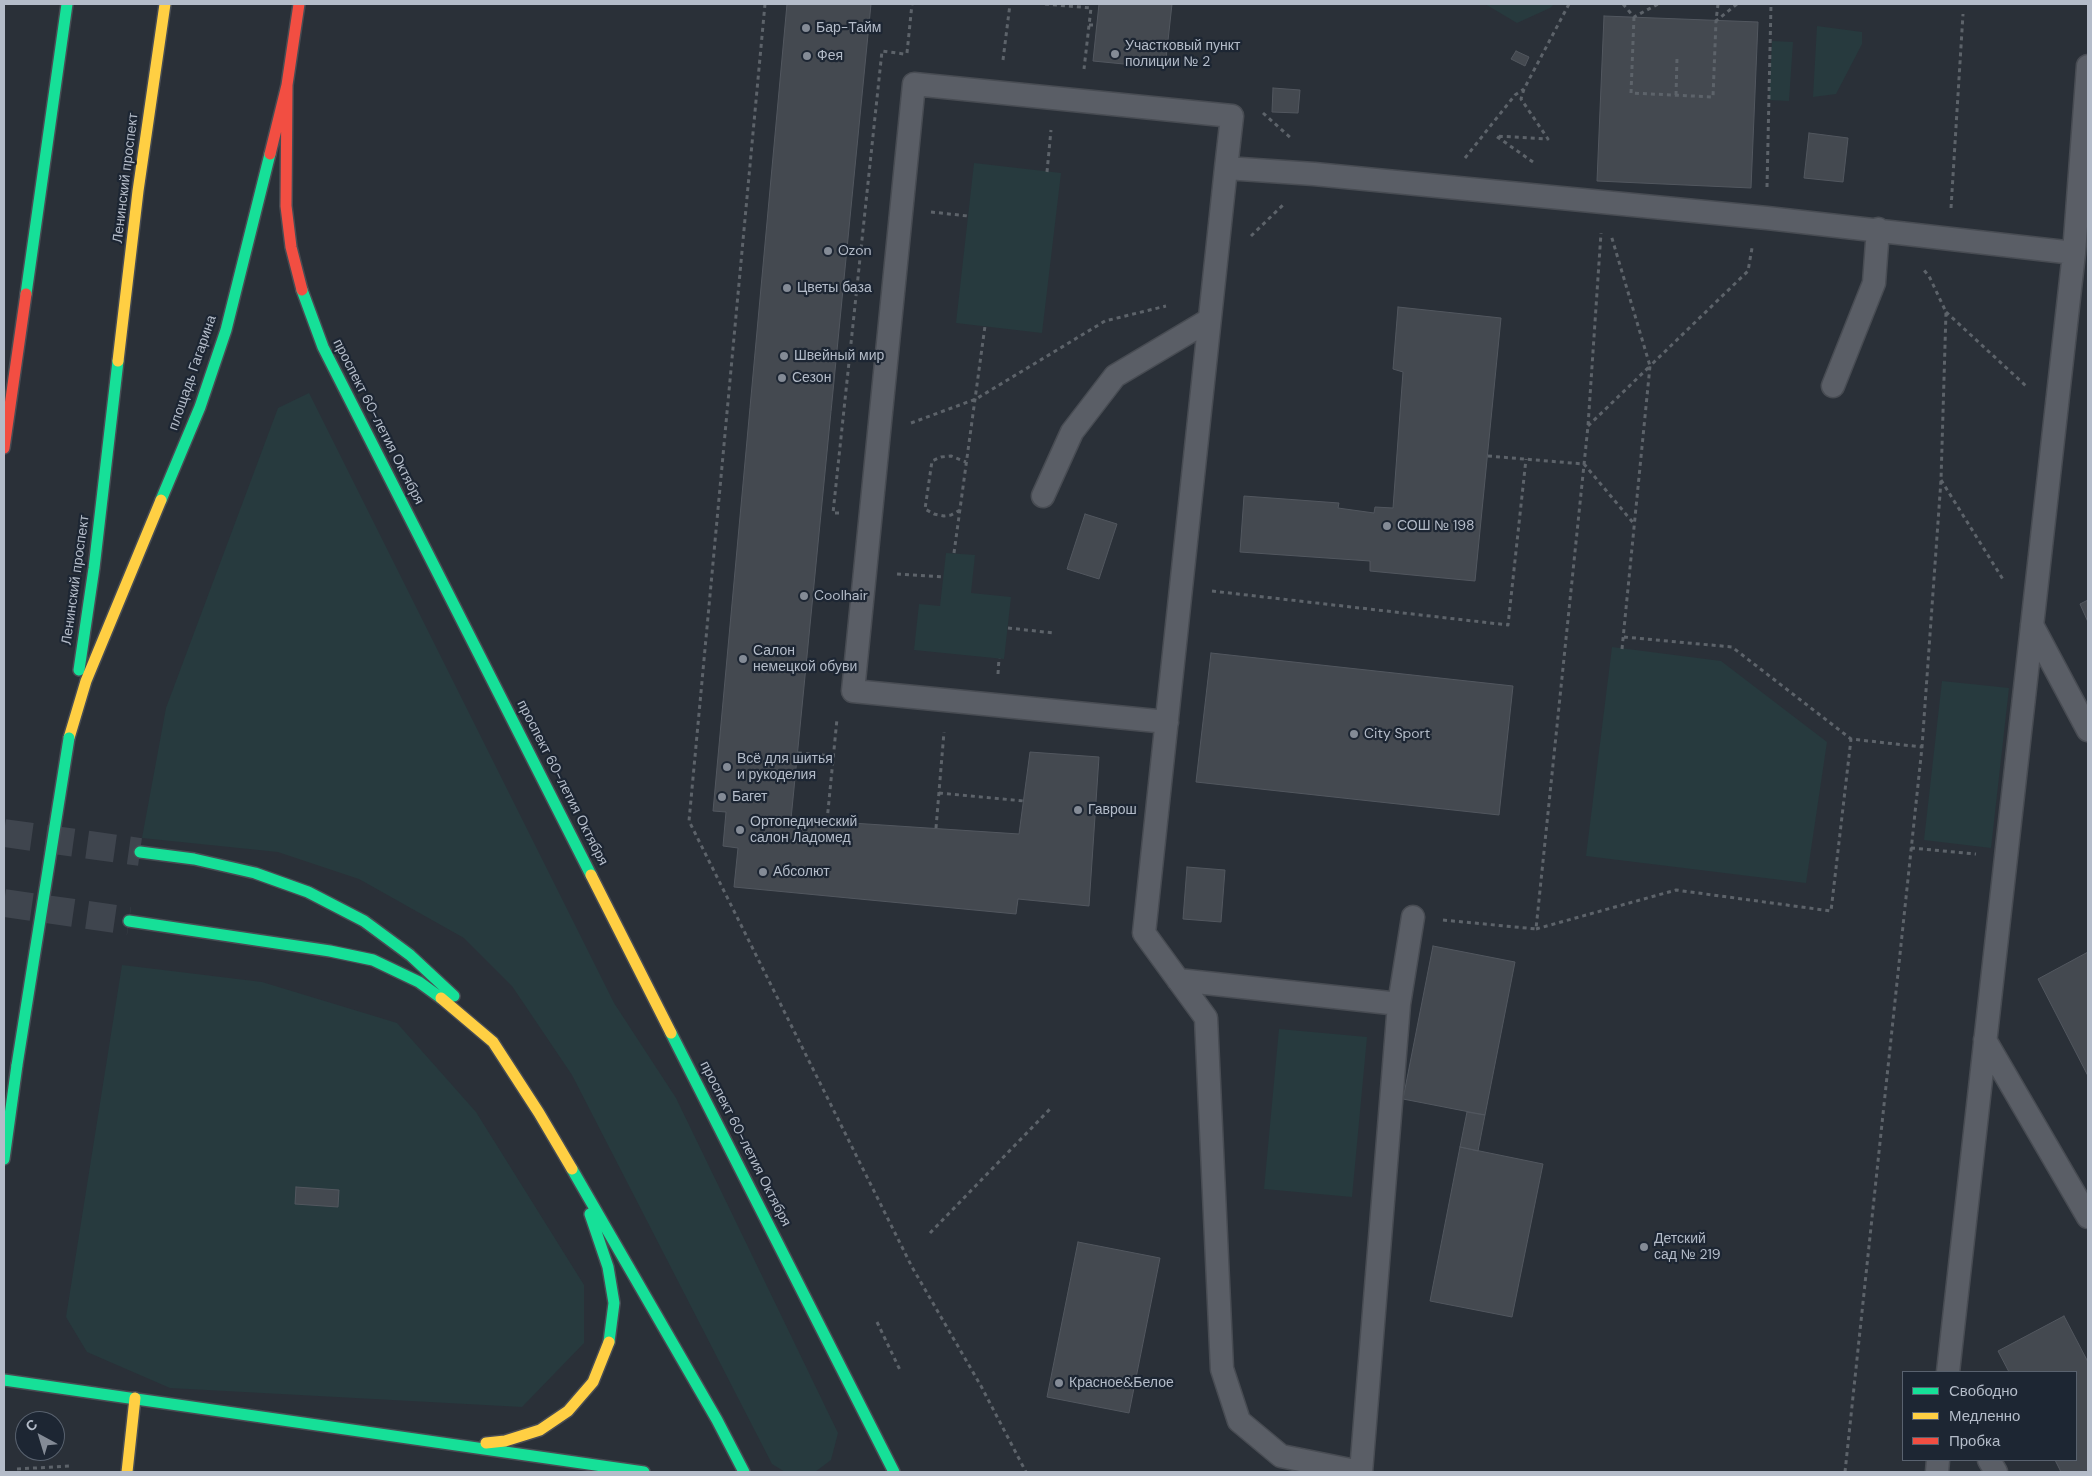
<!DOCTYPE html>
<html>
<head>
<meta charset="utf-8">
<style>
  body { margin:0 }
  #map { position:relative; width:2092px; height:1476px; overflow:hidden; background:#2a3038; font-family:"DM Sans",sans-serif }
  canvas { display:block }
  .frame { position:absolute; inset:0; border:5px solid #b4bcc9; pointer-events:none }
  .legend { position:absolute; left:1902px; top:1371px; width:175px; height:90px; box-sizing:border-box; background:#1d2633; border:1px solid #59626f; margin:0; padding:6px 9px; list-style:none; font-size:15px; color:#b4bcc9 }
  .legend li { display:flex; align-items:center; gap:10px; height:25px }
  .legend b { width:25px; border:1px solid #59626f }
  .north { position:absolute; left:15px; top:1411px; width:50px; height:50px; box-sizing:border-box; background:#1d2633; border:1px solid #59626f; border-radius:50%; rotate:321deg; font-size:14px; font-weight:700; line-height:20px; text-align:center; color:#b4bcc9 }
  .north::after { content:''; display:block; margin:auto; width:18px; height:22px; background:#848b96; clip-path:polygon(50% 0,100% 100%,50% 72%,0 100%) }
</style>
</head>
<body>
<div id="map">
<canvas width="2092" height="1476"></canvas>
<div class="frame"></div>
<ul class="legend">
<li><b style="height:6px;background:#16e098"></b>Свободно</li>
<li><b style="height:6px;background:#ffcf43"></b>Медленно</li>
<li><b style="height:6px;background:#f24e42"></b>Пробка</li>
</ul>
<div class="north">С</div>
</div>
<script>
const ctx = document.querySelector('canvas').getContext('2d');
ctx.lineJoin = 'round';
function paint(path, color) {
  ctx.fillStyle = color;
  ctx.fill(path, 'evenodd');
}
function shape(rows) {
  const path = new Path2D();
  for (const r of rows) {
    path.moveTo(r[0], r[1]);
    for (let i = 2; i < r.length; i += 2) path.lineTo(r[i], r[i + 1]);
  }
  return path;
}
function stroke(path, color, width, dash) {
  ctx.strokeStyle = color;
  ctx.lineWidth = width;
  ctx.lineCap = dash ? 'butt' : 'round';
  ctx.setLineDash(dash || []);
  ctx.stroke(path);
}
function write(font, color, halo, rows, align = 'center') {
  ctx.font = font + ' "DM Sans",sans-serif';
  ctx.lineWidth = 4.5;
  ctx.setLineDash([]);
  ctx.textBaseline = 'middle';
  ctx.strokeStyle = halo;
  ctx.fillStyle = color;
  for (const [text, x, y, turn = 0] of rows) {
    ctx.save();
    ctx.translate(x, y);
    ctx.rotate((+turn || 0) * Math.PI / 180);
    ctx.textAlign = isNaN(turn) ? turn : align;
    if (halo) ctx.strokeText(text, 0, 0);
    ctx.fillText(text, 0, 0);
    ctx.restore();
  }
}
paint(shape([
  [1485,4,1554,4,1550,8,1517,23],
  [1817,26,1862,32,1862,44,1836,94,1813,97],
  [1772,41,1793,42,1789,101,1769,100],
  [974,163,1061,173,1042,333,956,323],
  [309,393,614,1003,676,1098,838,1433,831,1460,815,1472,785,1472,772,1464,572,1075,512,986,464,938,359,879,278,852,142,838,166,708,278,408],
  [946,553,975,555,971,593,1011,597,1004,659,914,650,919,604,940,606],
  [1612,647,1721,661,1827,742,1806,883,1586,856],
  [1942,681,2009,688,1991,848,1924,840],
  [122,965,262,982,397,1023,476,1112,584,1285,584,1343,522,1407,170,1388,87,1352,66,1317],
  [1279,1029,1367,1037,1352,1197,1264,1189]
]), '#273a3e');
const building = shape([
  [787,4,871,4,791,819,1019,834,1030,752,1099,757,1089,906,1018,899,1016,914,734,887,738,848,723,846,726,812,713,811,787,4],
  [1099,4,1172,4,1165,68,1093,61,1099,4],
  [1604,16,1758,22,1751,188,1597,181,1604,16],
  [1516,51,1529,57,1525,66,1511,59,1516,51],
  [1273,88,1300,90,1298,113,1272,112,1273,88],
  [1809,133,1848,138,1843,182,1804,178,1809,133],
  [1398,307,1501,318,1475,581,1370,571,1370,561,1240,552,1244,496,1339,503,1338,508,1374,513,1375,507,1393,508,1403,372,1393,369,1398,307],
  [1085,514,1117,524,1099,579,1067,569,1085,514],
  [2088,600,2088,622,2080,604,2088,600],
  [1211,653,1513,686,1499,815,1196,782,1211,653],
  [1187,867,1225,870,1221,922,1183,919,1187,867],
  [1433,946,1515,962,1485,1115,1403,1099,1433,946],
  [2088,952,2088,1076,2038,979,2088,952],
  [1467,1112,1485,1115,1478,1151,1460,1147,1467,1112],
  [1460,1147,1543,1164,1512,1317,1430,1301,1460,1147],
  [296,1187,339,1190,338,1207,295,1204,296,1187],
  [1078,1242,1160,1258,1129,1413,1047,1397,1078,1242],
  [2064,1316,2088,1362,2088,1472,2061,1472,2055,1460,2076,1460,2076,1372,2009,1372,1998,1351,2064,1316]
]);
paint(building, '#444950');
stroke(building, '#52575f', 1);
stroke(shape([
  [4,833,140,852]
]), '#3f454e', 28, [28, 14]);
stroke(shape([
  [4,903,129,921]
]), '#3f454e', 28, [28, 14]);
const lane = shape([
  [1833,386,1874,283,1878,229],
  [1043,496,1072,432,1115,376,1209,320],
  [2032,625,2088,730],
  [1167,722,853,691,914,84,1232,116,1226,168],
  [1178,980,1399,1004,1413,917],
  [1985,1040,2088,1217],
  [1948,1372,2074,253,2088,66],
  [1989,1460,1996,1472],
  [1360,1472,1281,1456,1239,1421,1222,1369,1206,1018,1144,933,1226,168,1314,174,1767,218,2074,253],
  [1361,1472,1399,1004],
  [1937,1472,1938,1460]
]);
const fast = shape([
  [302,290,323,347,591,875],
  [26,294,67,4],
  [161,500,200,407,226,330,270,154],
  [79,670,94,568,118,361],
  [140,852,194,859,255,873,308,892,364,921,410,955,454,996],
  [129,921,330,951,373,960,419,982,441,998],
  [671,1033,894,1472],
  [4,1159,17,1065],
  [572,1169,717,1420,744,1472],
  [590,1214,608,1267,614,1303,609,1342],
  [4,1380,644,1472]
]);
const slow = shape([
  [118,361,138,191,165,4],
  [69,738,86,681,161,500],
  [591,875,671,1033],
  [441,998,493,1042,539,1113,572,1169],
  [486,1443,505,1441,540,1430,568,1411,593,1382,609,1342],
  [127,1472,135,1398]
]);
const jam = shape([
  [287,85,286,206,291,247,302,290],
  [270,154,287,85,299,4],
  [4,448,26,294]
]);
stroke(lane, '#484c53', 25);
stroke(fast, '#484c53', 14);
stroke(slow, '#484c53', 14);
stroke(jam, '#484c53', 14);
stroke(shape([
  [765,4,689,821,912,1267,981,1386,1026,1472],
  [1045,4,1091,8,1084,69],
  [1623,4,1634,17,1658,4],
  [1718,4,1716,21,1737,4],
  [1634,17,1631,93,1713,97,1716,21],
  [1089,25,1097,25],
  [907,53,912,4],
  [1003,60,1010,4],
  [1676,95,1677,58],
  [1263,113,1292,139],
  [1465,158,1515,95,1524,89],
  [1533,162,1496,136,1548,139,1521,99,1524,89,1569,4],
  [1047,172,1051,130],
  [1767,187,1771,4],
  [1951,208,1963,14],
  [931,212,968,216],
  [1251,236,1284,204],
  [1946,312,2026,386],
  [911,423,976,399,1105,321,1166,306],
  [1588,426,1650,366,1611,235],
  [1488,456,1584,464,1635,525],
  [1941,480,2004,581],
  [960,510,951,515,944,516,934,514,925,509,932,461,941,457,951,456,966,462],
  [839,513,833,513,882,51,904,54],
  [954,553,985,326],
  [897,574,943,577],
  [1212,591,1508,625,1526,459],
  [1008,628,1054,633],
  [1624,637,1732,647,1851,739,1922,747],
  [1622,649,1650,366,1748,271,1752,248],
  [998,674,999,658],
  [798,753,833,756],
  [939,793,1024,801],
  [827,821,837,719],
  [936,828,944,732],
  [1911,848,1976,854],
  [1443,920,1536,929,1588,426,1601,233],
  [1536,929,1676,890,1831,911,1851,739],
  [930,1233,1050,1109],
  [877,1322,900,1370],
  [17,1469,71,1466],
  [1845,1472,1922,747,1941,480,1946,312,1929,276,1923,269]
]), '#5d636a', 3, [4, 4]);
stroke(lane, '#5a5e66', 22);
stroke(fast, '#16e098', 11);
stroke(slow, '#ffcf43', 11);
stroke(jam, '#f24e42', 11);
const fastBridge = shape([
  [17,1065,69,738]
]);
stroke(fastBridge, '#484c55', 14, []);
stroke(fastBridge, '#16e098', 11);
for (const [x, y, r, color] of [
  [806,28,5,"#848b96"],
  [1115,54,5,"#848b96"],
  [807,56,5,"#848b96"],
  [828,251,5,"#848b96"],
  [787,288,5,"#848b96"],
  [784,356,5,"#848b96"],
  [782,378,5,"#848b96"],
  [1387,526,5,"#848b96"],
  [804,596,5,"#848b96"],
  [743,659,5,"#848b96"],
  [1354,734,5,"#848b96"],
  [727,767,5,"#848b96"],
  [722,797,5,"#848b96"],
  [1078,810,5,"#848b96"],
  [740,830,5,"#848b96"],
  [763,872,5,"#848b96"],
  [1644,1247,5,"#848b96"],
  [1059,1383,5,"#848b96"]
]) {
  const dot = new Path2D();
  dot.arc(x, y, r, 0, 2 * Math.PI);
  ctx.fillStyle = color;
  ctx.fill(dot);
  stroke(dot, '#1d2633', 2);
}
write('14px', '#b4bcc9', '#1d2633', [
  ["Бар-Тайм",816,28],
  ["Участковый пункт",1125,46],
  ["полиции № 2",1125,62],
  ["Фея",817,56],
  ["Ozon",838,251],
  ["Цветы база",797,288],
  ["Швейный мир",794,356],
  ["Сезон",792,378],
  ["СОШ № 198",1397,526],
  ["Coolhair",814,596],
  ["Салон",753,651],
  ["немецкой обуви",753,667],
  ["City Sport",1364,734],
  ["Всё для шитья",737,759],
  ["и рукоделия",737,775],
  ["Багет",732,797],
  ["Гаврош",1088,810],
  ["Ортопедический",750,822],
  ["салон Ладомед",750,838],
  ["Абсолют",773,872],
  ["Детский",1654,1239],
  ["сад № 219",1654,1255],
  ["Красное&Белое",1069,1383]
], 'left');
write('14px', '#b4bcc9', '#1d2633', [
  ["Ленинский проспект",126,178,-83],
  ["площадь Гагарина",193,373,-71],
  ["проспект 60-летия Октября",378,422,63],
  ["Ленинский проспект",76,580,-82],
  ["проспект 60-летия Октября",562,783,63],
  ["проспект 60-летия Октября",745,1144,63]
]);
</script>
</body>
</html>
